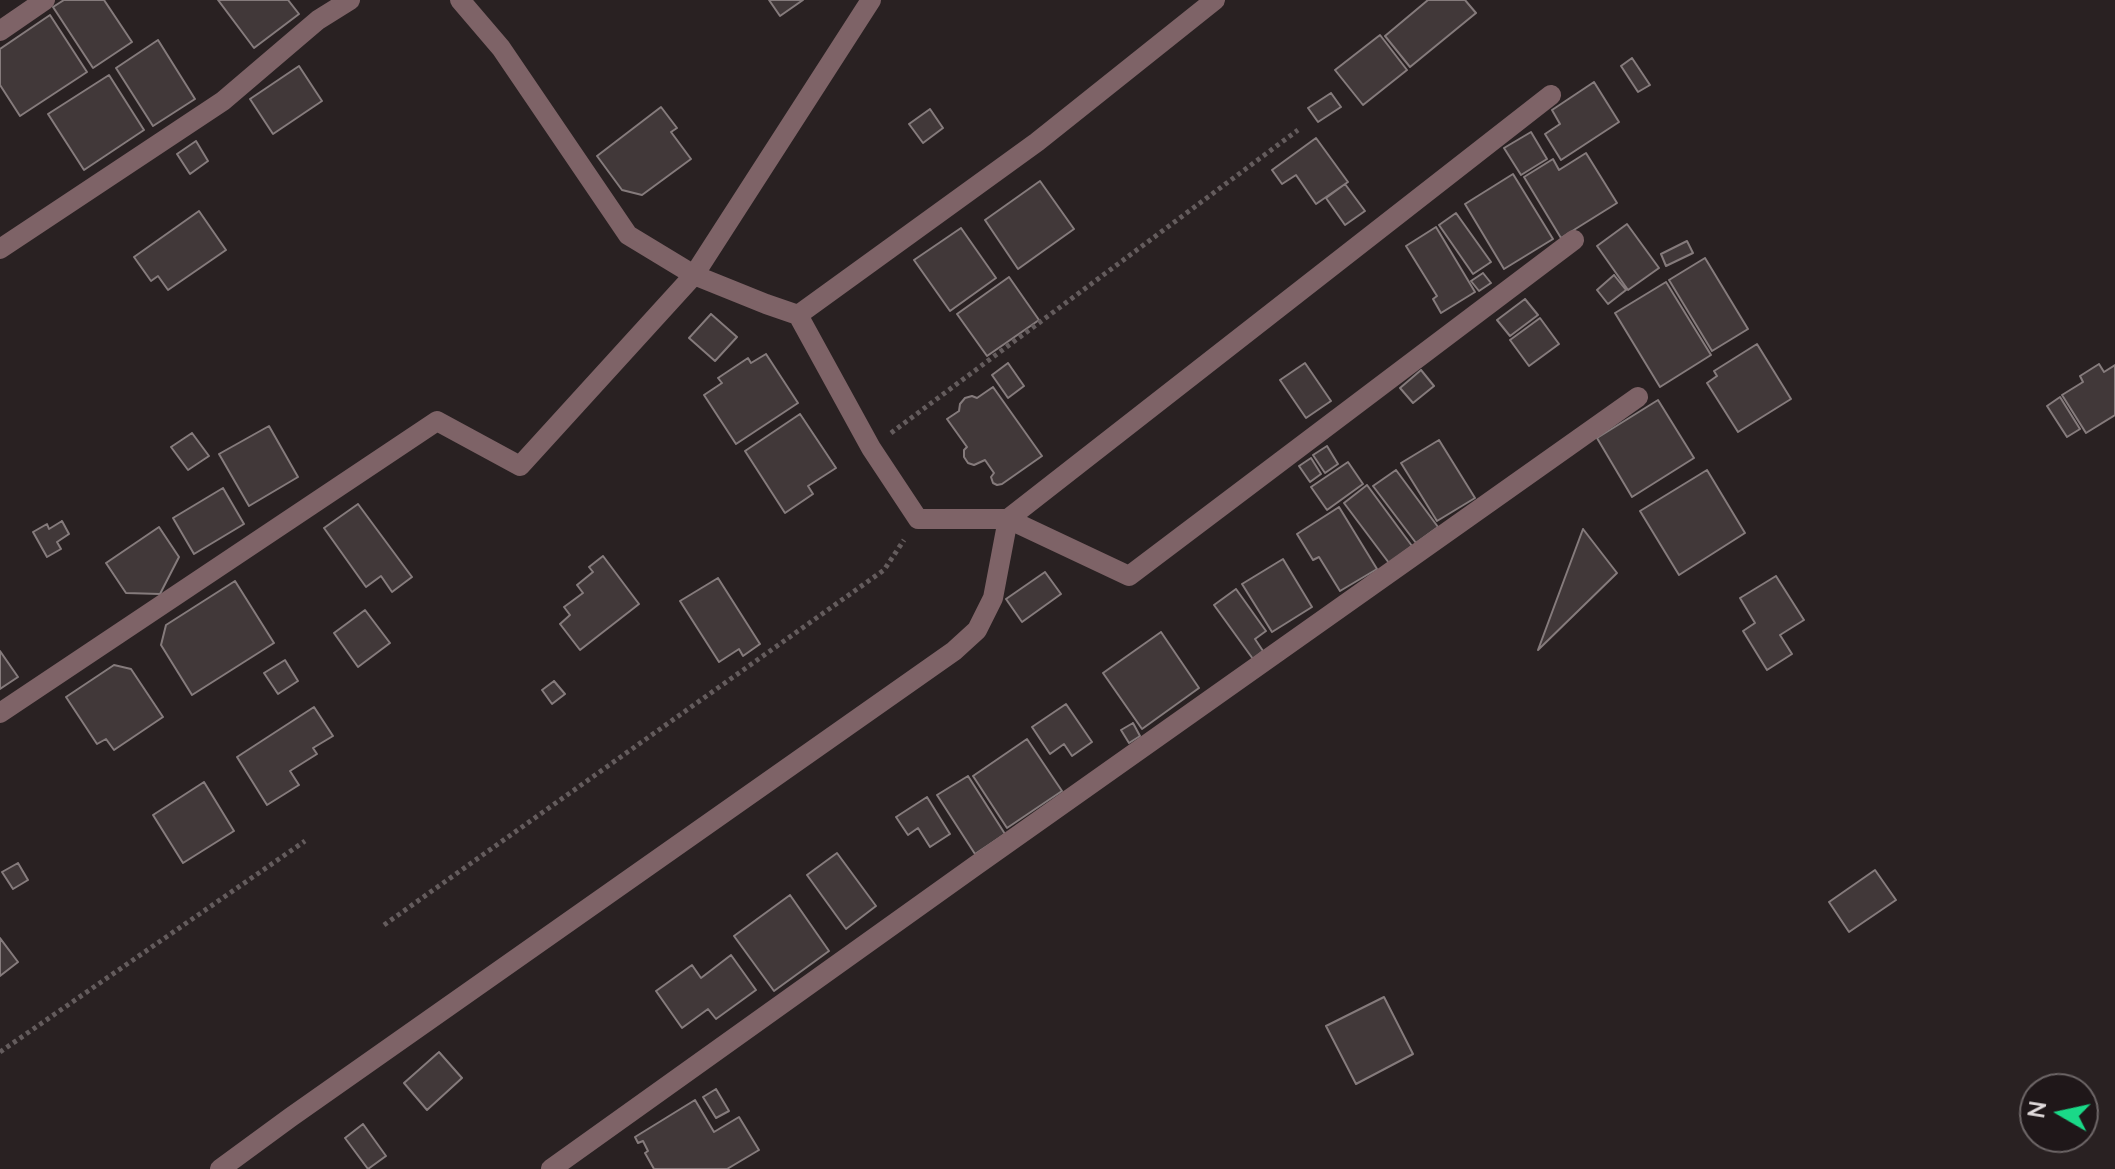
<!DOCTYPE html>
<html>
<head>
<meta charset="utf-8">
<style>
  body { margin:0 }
  #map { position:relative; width:2115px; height:1169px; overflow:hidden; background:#292122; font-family:Lato,sans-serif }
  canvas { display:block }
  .north { position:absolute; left:2019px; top:1073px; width:80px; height:80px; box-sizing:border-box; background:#1f1719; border:2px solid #6d6667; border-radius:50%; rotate:279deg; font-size:22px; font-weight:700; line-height:32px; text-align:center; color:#e2dcdd }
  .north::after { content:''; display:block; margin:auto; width:28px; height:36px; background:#1ad988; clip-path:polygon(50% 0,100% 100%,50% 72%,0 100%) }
</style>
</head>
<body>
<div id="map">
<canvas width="2115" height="1169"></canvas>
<div class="north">N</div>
</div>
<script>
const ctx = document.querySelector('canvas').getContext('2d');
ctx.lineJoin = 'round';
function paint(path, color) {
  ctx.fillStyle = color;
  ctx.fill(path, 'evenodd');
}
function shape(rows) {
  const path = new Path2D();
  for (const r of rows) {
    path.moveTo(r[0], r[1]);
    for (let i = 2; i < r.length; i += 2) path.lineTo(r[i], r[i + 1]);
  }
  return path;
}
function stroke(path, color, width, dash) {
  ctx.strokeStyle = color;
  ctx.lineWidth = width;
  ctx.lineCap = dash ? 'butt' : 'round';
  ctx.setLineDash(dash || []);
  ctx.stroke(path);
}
const building = shape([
  [64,0,104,0,132,42,93,68,53,7,64,0],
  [218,0,288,0,299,14,254,48,218,0],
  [769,0,803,0,780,16,769,0],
  [1428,0,1465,0,1476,13,1410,67,1385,36,1428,0],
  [50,15,87,72,20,116,0,85,0,49,50,15],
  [1380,35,1407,70,1363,105,1335,70,1380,35],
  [158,40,195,99,153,126,116,68,158,40],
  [1632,58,1650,85,1638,92,1621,66,1632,58],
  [299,66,322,101,273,134,250,99,299,66],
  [109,75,144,130,84,170,48,114,109,75],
  [1594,82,1619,122,1561,160,1545,134,1560,124,1552,110,1594,82],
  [1331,93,1341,107,1318,122,1308,108,1331,93],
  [661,107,677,128,671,132,691,159,642,195,622,190,597,156,661,107],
  [930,109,943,128,923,143,909,124,930,109],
  [1531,132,1547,159,1521,175,1504,148,1531,132],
  [1316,138,1348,182,1316,204,1296,175,1282,184,1272,170,1316,138],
  [196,141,208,161,190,174,177,154,196,141],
  [1586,153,1617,203,1561,238,1524,177,1553,159,1559,170,1586,153],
  [1513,174,1553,239,1504,269,1465,204,1513,174],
  [1040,181,1074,229,1018,269,985,220,1040,181],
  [1345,184,1365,211,1345,225,1326,198,1345,184],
  [199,211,226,250,168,290,158,276,151,281,134,257,199,211],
  [1456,213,1491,262,1473,274,1439,225,1456,213],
  [1627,224,1659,268,1628,290,1597,246,1627,224],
  [1436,227,1475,292,1441,313,1433,299,1437,296,1406,246,1436,227],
  [961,228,996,278,950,311,914,260,961,228],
  [1687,241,1693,253,1666,266,1661,254,1687,241],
  [1705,258,1748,329,1712,351,1669,280,1705,258],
  [1483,273,1491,283,1479,291,1471,281,1483,273],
  [1614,275,1626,290,1608,304,1597,290,1614,275],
  [1009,277,1039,320,987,356,957,314,1009,277],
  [1666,282,1711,355,1660,387,1615,313,1666,282],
  [1525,299,1538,315,1510,336,1497,320,1525,299],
  [711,314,737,337,715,361,689,338,711,314],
  [1540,318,1559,344,1529,366,1510,340,1540,318],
  [1757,344,1791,399,1738,432,1707,383,1717,376,1714,371,1757,344],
  [766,354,798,403,736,444,704,395,722,383,718,378,748,358,751,363,766,354],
  [1008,363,1024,386,1008,398,992,375,1008,363],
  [1305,363,1331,401,1306,418,1280,380,1305,363],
  [2099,364,2104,372,2115,365,2115,415,2086,433,2062,395,2083,382,2080,376,2099,364],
  [1421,370,1434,386,1413,403,1400,388,1421,370],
  [993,387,1042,456,1002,484,997,485,993,483,991,477,994,473,985,460,974,465,968,463,964,457,964,450,967,447,947,419,959,411,960,404,965,398,972,396,977,398,993,387],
  [2060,397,2080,429,2067,437,2047,406,2060,397],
  [1658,400,1694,458,1632,497,1597,438,1658,400],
  [800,414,836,468,808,486,813,494,785,513,745,451,800,414],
  [269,426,298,477,249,506,219,454,269,426],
  [192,433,209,456,188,470,171,447,192,433],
  [1439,440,1475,498,1437,521,1401,463,1439,440],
  [1327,446,1338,464,1325,473,1313,455,1327,446],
  [1311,458,1321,474,1310,482,1299,466,1311,458],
  [1348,462,1363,484,1327,510,1311,487,1348,462],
  [1396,470,1438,527,1416,543,1373,486,1396,470],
  [1707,470,1745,533,1679,575,1640,511,1707,470],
  [1367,485,1412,546,1389,563,1344,503,1367,485],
  [223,488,244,524,194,554,173,518,223,488],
  [358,504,412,577,392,592,381,576,366,587,324,528,358,504],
  [1339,507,1377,569,1340,591,1319,557,1313,560,1297,534,1339,507],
  [62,521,69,534,57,542,61,549,47,557,33,532,47,524,49,529,62,521],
  [159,527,179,557,160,594,126,593,106,563,159,527],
  [1583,529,1617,573,1538,650,1583,529],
  [603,556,639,604,580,650,560,624,570,615,564,607,583,593,577,585,593,572,589,567,603,556],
  [1283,559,1312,607,1272,632,1242,584,1283,559],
  [1045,572,1061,594,1022,622,1006,599,1045,572],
  [1776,576,1804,620,1780,635,1792,654,1767,670,1743,631,1755,623,1740,598,1776,576],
  [718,578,760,644,743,656,739,649,719,662,680,601,718,578],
  [235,581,274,643,192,695,161,645,166,625,235,581],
  [1236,589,1266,631,1255,639,1263,651,1253,659,1214,605,1236,589],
  [365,610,390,643,358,667,334,633,365,610],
  [1161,632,1199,688,1142,729,1103,673,1161,632],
  [0,651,18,677,0,689,0,651],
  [285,660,298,681,278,694,264,673,285,660],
  [114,665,131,669,163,717,114,750,106,739,97,744,66,697,114,665],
  [554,681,565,694,552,704,542,690,554,681],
  [1066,704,1092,742,1072,756,1064,744,1050,754,1032,727,1066,704],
  [314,707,333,736,313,748,317,754,290,771,299,785,267,805,237,757,314,707],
  [1133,723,1140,736,1129,743,1121,730,1133,723],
  [1027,739,1062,791,1007,828,973,776,1027,739],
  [968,776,1005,834,975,854,937,795,968,776],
  [204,782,234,831,183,863,153,815,204,782],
  [927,797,950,834,930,847,918,828,908,835,896,817,927,797],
  [837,853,876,906,846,929,807,875,837,853],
  [18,863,28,880,13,889,2,872,18,863],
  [1875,870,1896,900,1849,932,1829,902,1875,870],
  [790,895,829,951,774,991,734,936,790,895],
  [0,938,18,962,0,976,0,938],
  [731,955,756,990,716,1019,708,1009,682,1028,656,991,692,965,701,978,731,955],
  [1384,997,1413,1054,1356,1084,1326,1026,1384,997],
  [439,1052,462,1078,427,1110,404,1083,439,1052],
  [716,1089,729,1111,716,1118,703,1097,716,1089],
  [695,1100,714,1132,739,1117,759,1150,727,1169,654,1169,645,1153,648,1151,643,1141,638,1143,635,1137,695,1100],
  [363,1124,386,1156,368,1169,345,1138,363,1124]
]);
paint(building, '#413839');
stroke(building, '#857b7c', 2);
stroke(shape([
  [891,433,1298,130],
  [384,925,884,570,904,540],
  [0,1052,305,841]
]), '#645c5d', 5, [4, 4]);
stroke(shape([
  [460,0,501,48,628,235,694,275,766,304,798,315,871,448,918,519,1008,519,1129,576,1574,240],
  [0,31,45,0],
  [0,249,223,101,318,20,350,0],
  [798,315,1037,142,1215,0],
  [0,713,437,421,520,466,694,275,871,0],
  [220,1169,291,1117,954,651,977,630,993,598,1008,519,1551,95],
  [551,1169,975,866,1638,397]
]), '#7e6367', 20);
</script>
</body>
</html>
